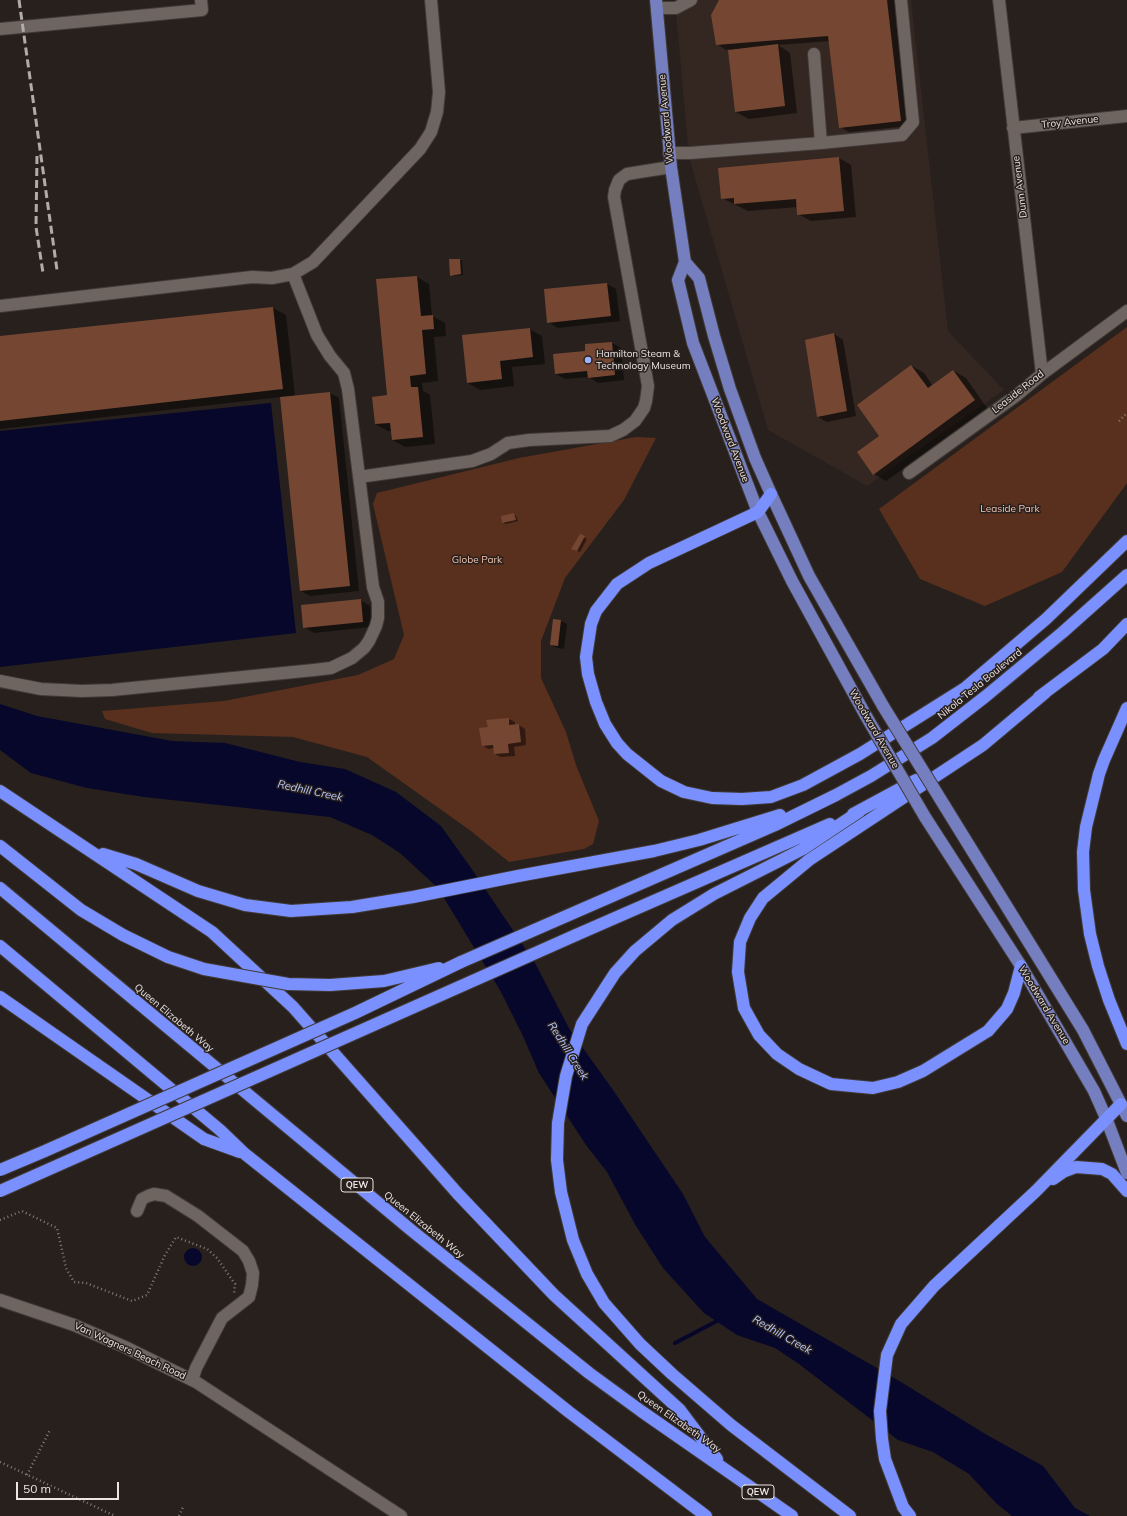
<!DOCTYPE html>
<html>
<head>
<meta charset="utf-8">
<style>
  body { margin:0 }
  #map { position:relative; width:1127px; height:1516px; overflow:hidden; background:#28201d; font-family:Mulish,sans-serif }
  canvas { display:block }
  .scale { position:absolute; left:16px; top:1482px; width:103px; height:18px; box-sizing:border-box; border:2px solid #ebe5e3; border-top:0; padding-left:5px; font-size:12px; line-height:14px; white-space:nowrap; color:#ebe5e3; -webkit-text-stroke:3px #28201d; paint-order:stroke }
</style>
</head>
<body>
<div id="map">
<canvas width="1127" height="1516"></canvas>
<div class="scale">50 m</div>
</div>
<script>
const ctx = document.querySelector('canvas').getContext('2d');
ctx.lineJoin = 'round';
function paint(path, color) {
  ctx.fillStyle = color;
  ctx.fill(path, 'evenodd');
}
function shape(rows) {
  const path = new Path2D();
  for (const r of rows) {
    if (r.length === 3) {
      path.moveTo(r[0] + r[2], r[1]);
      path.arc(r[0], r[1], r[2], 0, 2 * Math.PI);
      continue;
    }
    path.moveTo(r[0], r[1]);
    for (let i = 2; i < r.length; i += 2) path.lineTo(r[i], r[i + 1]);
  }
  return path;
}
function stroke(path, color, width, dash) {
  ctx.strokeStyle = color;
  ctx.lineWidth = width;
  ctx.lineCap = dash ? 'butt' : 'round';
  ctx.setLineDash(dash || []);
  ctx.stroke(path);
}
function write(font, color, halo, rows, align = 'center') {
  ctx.font = font + ' Mulish,sans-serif';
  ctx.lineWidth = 3;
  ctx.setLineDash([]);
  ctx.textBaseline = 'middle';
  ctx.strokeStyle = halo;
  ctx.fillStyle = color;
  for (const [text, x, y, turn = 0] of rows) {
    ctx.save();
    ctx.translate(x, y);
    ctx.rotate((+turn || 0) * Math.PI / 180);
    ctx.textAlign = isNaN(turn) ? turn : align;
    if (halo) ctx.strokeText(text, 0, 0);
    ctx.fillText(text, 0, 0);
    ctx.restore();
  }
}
paint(shape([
  [675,0,911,0,948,331,1004,390,867,486,768,430,689,157]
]), '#342620');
paint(shape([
  [1127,327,1127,483,1062,572,985,606,920,579,879,509],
  [636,437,656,438,624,500,565,578,541,641,541,678,566,732,576,765,599,821,593,844,584,849,509,862,471,831,367,757,293,737,152,733,105,719,102,711,224,701,358,675,394,659,404,635,373,504,377,493,519,458]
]), '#59301e');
paint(shape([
  [271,403,296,633,0,667,0,431],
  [0,704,37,716,172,741,225,743,300,762,345,769,396,792,441,826,471,868,535,963,570,1030,613,1090,683,1194,705,1237,757,1299,896,1379,987,1435,1043,1466,1075,1508,1090,1516,1012,1516,996,1503,969,1474,933,1452,898,1440,799,1364,775,1348,737,1335,704,1313,663,1268,636,1226,607,1172,586,1145,539,1073,522,1034,501,992,438,888,400,853,372,835,330,817,144,797,87,788,31,773,0,750],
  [193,1257,9]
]), '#06072b');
paint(shape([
  [720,0,896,0,909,126,849,132,840,127,830,41,778,45,790,53,797,113,749,119,736,112,729,49,726,50,717,44],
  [839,158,851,165,856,217,811,221,798,214,798,207,748,211,722,198],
  [460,260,462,261,463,275,454,276,451,275],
  [417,277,429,284,432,316,445,323,446,336,434,337,438,381,422,383,423,391,430,395,435,444,405,447,393,440,392,431,388,431,375,424,388,396],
  [607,284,616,289,620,321,558,328,548,322],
  [273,308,286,315,295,396,330,393,339,398,359,591,310,596,301,591,281,397,0,429,0,337],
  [529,329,542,336,545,364,512,367,514,386,480,390,468,383],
  [834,334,843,340,856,416,827,422,818,417],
  [612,343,621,348,624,380,598,383,589,377,565,379,556,374,587,352,586,345],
  [912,366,924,373,933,386,954,371,966,378,987,408,886,481,874,474,881,436],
  [514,514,516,516,518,521,506,524,503,523],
  [581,536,587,539,580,552,575,550],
  [360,600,370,606,371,627,314,633,304,627],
  [561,621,567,624,564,649,557,648,551,645],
  [509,719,515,722,515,725,519,725,525,729,526,745,514,747,515,756,501,757,495,754,494,748,488,749,482,745,489,728]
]), '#0007');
stroke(shape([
  [675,1343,717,1321]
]), '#06072b', 4);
paint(shape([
  [719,0,887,0,901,121,839,128,828,36,716,45,711,15],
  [778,44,785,106,735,112,728,50],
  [839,157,844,211,797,215,796,199,734,204,734,198,721,199,718,168],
  [449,259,460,259,461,274,450,276],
  [417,276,421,316,433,315,434,329,422,330,426,374,410,376,411,387,418,387,423,437,392,440,390,423,375,424,372,397,387,395,376,279],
  [607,283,611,316,547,323,544,289],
  [273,307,283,389,0,421,0,336],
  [530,328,533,357,500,361,502,379,467,383,462,335],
  [834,333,847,411,817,417,805,340],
  [612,342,615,375,588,378,587,371,555,374,553,354,585,351,585,344],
  [911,365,928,388,953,370,975,400,873,475,857,452,879,436,857,405],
  [330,392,350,586,300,591,280,397],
  [514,513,516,520,502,523,501,516],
  [580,534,585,536,577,551,571,549],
  [361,599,363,622,303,628,301,605],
  [553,619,561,620,558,646,550,645],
  [509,718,509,725,519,724,521,742,508,744,509,753,494,754,493,745,482,746,479,728,488,727,486,720]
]), '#754733');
const minor = shape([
  [999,0,1042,374],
  [657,8,676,8,691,0],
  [0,29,202,10,201,0],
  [814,54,821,143],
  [1013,128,1127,116],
  [669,153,690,153,821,143,902,135,913,122,901,0],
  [0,306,252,277,272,278,293,274,313,262,420,149,431,132,437,112,439,92,431,0],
  [909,473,1017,395,1042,374,1127,311],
  [359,477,472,461,491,454,508,443,529,440,610,436,623,430,635,421,644,408,646,401,648,386,614,197,615,190,619,180,627,174,671,167],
  [0,681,41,689,82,691,112,690,314,670,331,668,352,658,364,648,369,641,376,626,378,618,378,602,373,587,348,389,344,373,330,356,317,335,293,274],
  [137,1211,142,1199,148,1196,154,1194,166,1196,198,1216,243,1251,249,1261,253,1273,252,1285,249,1297,222,1318,196,1368,192,1380],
  [0,1300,74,1325,125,1347,196,1382,401,1516]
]);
const major = shape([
  [656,0,671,167,685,262,678,280,693,343,758,512,792,581,866,716],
  [685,262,699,278,714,336,730,389,755,458,771,494,809,576,883,706],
  [944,805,1083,1030,1127,1116],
  [925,817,1021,966,1094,1091,1106,1118,1127,1173]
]);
const highway = shape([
  [771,494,758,512,649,563,617,584,596,611,591,624,586,657,588,674,596,702,605,724,617,743,627,754,661,781,684,792,712,798,742,799,771,797,803,785,860,754,965,688,1046,619,1127,541],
  [1039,697,1103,649,1127,624],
  [1127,708,1104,760,1099,774,1086,827,1083,852,1084,890,1090,934,1098,966,1109,1000,1127,1044],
  [0,791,212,932,293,1007,458,1194,554,1295,680,1410,717,1459],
  [853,814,916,780],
  [0,846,81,910,123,935,168,957],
  [103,854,136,864,198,891,245,905,291,911,352,907,413,897,518,876,654,851,699,840,780,815],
  [0,888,411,1230,589,1373,641,1411,792,1516],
  [576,935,830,824],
  [0,946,220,1130,245,1154,569,1412,706,1516],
  [461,962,775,825,836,795,871,776,932,738,986,696,1063,632,1127,575],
  [1021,966,1014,993,1007,1009,988,1031,923,1071,898,1082,873,1088,831,1084,799,1069,777,1054,759,1035,744,1008,738,972,740,942,750,918,763,898,809,860,983,745,1045,693],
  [0,997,204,1139,240,1152],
  [1053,1179,1063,1172,1076,1167,1102,1169,1112,1174,1127,1191],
  [850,1516,731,1425,672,1374,640,1344,604,1303,587,1274,573,1240,561,1192,557,1160,558,1123,566,1076,582,1024,615,973,635,951,672,920,714,894,803,849,860,811],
  [910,1516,903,1507,885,1459,882,1439,880,1411,887,1355,901,1324,934,1286,1036,1191,1121,1104]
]);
stroke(minor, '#413a37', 14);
stroke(major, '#413a37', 14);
stroke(highway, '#413a37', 14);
stroke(shape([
  [1119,421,1127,413],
  [0,1220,22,1211,57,1228,66,1268,74,1282,86,1283,132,1301,147,1295,165,1255,176,1237,207,1249,217,1258,235,1284,234,1294],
  [0,1462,115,1516],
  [27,1475,50,1430],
  [179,1516,183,1507]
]), '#837c79', 2.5, [1, 3]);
stroke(minor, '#6e6561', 12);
stroke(major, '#757fbf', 12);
stroke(highway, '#7a90fe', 12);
stroke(shape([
  [19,0,57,270],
  [37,156,36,227,43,273]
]), '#b2aca9', 3, [8, 4]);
const majorBridge = shape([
  [883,706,944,805],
  [866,716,925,817]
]);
const highwayBridge = shape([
  [168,957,204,969,288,984,330,985,384,981,439,968],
  [0,1170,45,1151,355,1013,461,962],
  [0,1191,576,935]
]);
stroke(majorBridge, '#413a37', 14, []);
stroke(highwayBridge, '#413a37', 14, []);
stroke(majorBridge, '#757fbf', 12);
stroke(highwayBridge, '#7a90fe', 12);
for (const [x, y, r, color] of [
  [588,360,4,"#a0b3fd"]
]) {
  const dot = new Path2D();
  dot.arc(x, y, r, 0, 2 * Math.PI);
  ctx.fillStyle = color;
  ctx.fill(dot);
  stroke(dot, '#28201d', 1.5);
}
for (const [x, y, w] of [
  [357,1185,32],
  [758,1492,32]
]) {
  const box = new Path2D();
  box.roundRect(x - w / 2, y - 7, w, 14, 3);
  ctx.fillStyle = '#28201d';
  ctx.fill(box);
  stroke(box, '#ebe5e3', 1);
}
write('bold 9px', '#ebe5e3', null, [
  ["QEW",357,1185],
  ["QEW",758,1492]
]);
write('10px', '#ebe5e3', '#28201d', [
  ["Woodward Avenue",666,119,-95],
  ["Troy Avenue",1070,122,-6],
  ["Dunn Avenue",1020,187,-97],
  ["Leaside Road",1018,392,-38],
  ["Woodward Avenue",730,440,69],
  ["Nikola Tesla Boulevard",980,684,-39],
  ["Woodward Avenue",874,729,60],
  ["Woodward Avenue",1044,1005,59],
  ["Queen Elizabeth Way",174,1018,40],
  ["Queen Elizabeth Way",424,1225,39],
  ["Van Wagners Beach Road",130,1351,25],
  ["Queen Elizabeth Way",679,1422,35]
]);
write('10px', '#ebe5e3', '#28201d', [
  ["Hamilton Steam &",596,354],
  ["Technology Museum",596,366]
], 'left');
write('10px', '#f5c5b1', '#28201d', [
  ["Leaside Park",1010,509],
  ["Globe Park",477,560]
]);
write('italic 11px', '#b7c7ff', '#28201d', [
  ["Redhill Creek",310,791,12],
  ["Redhill Creek",568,1051,58],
  ["Redhill Creek",782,1335,30]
]);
</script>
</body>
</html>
